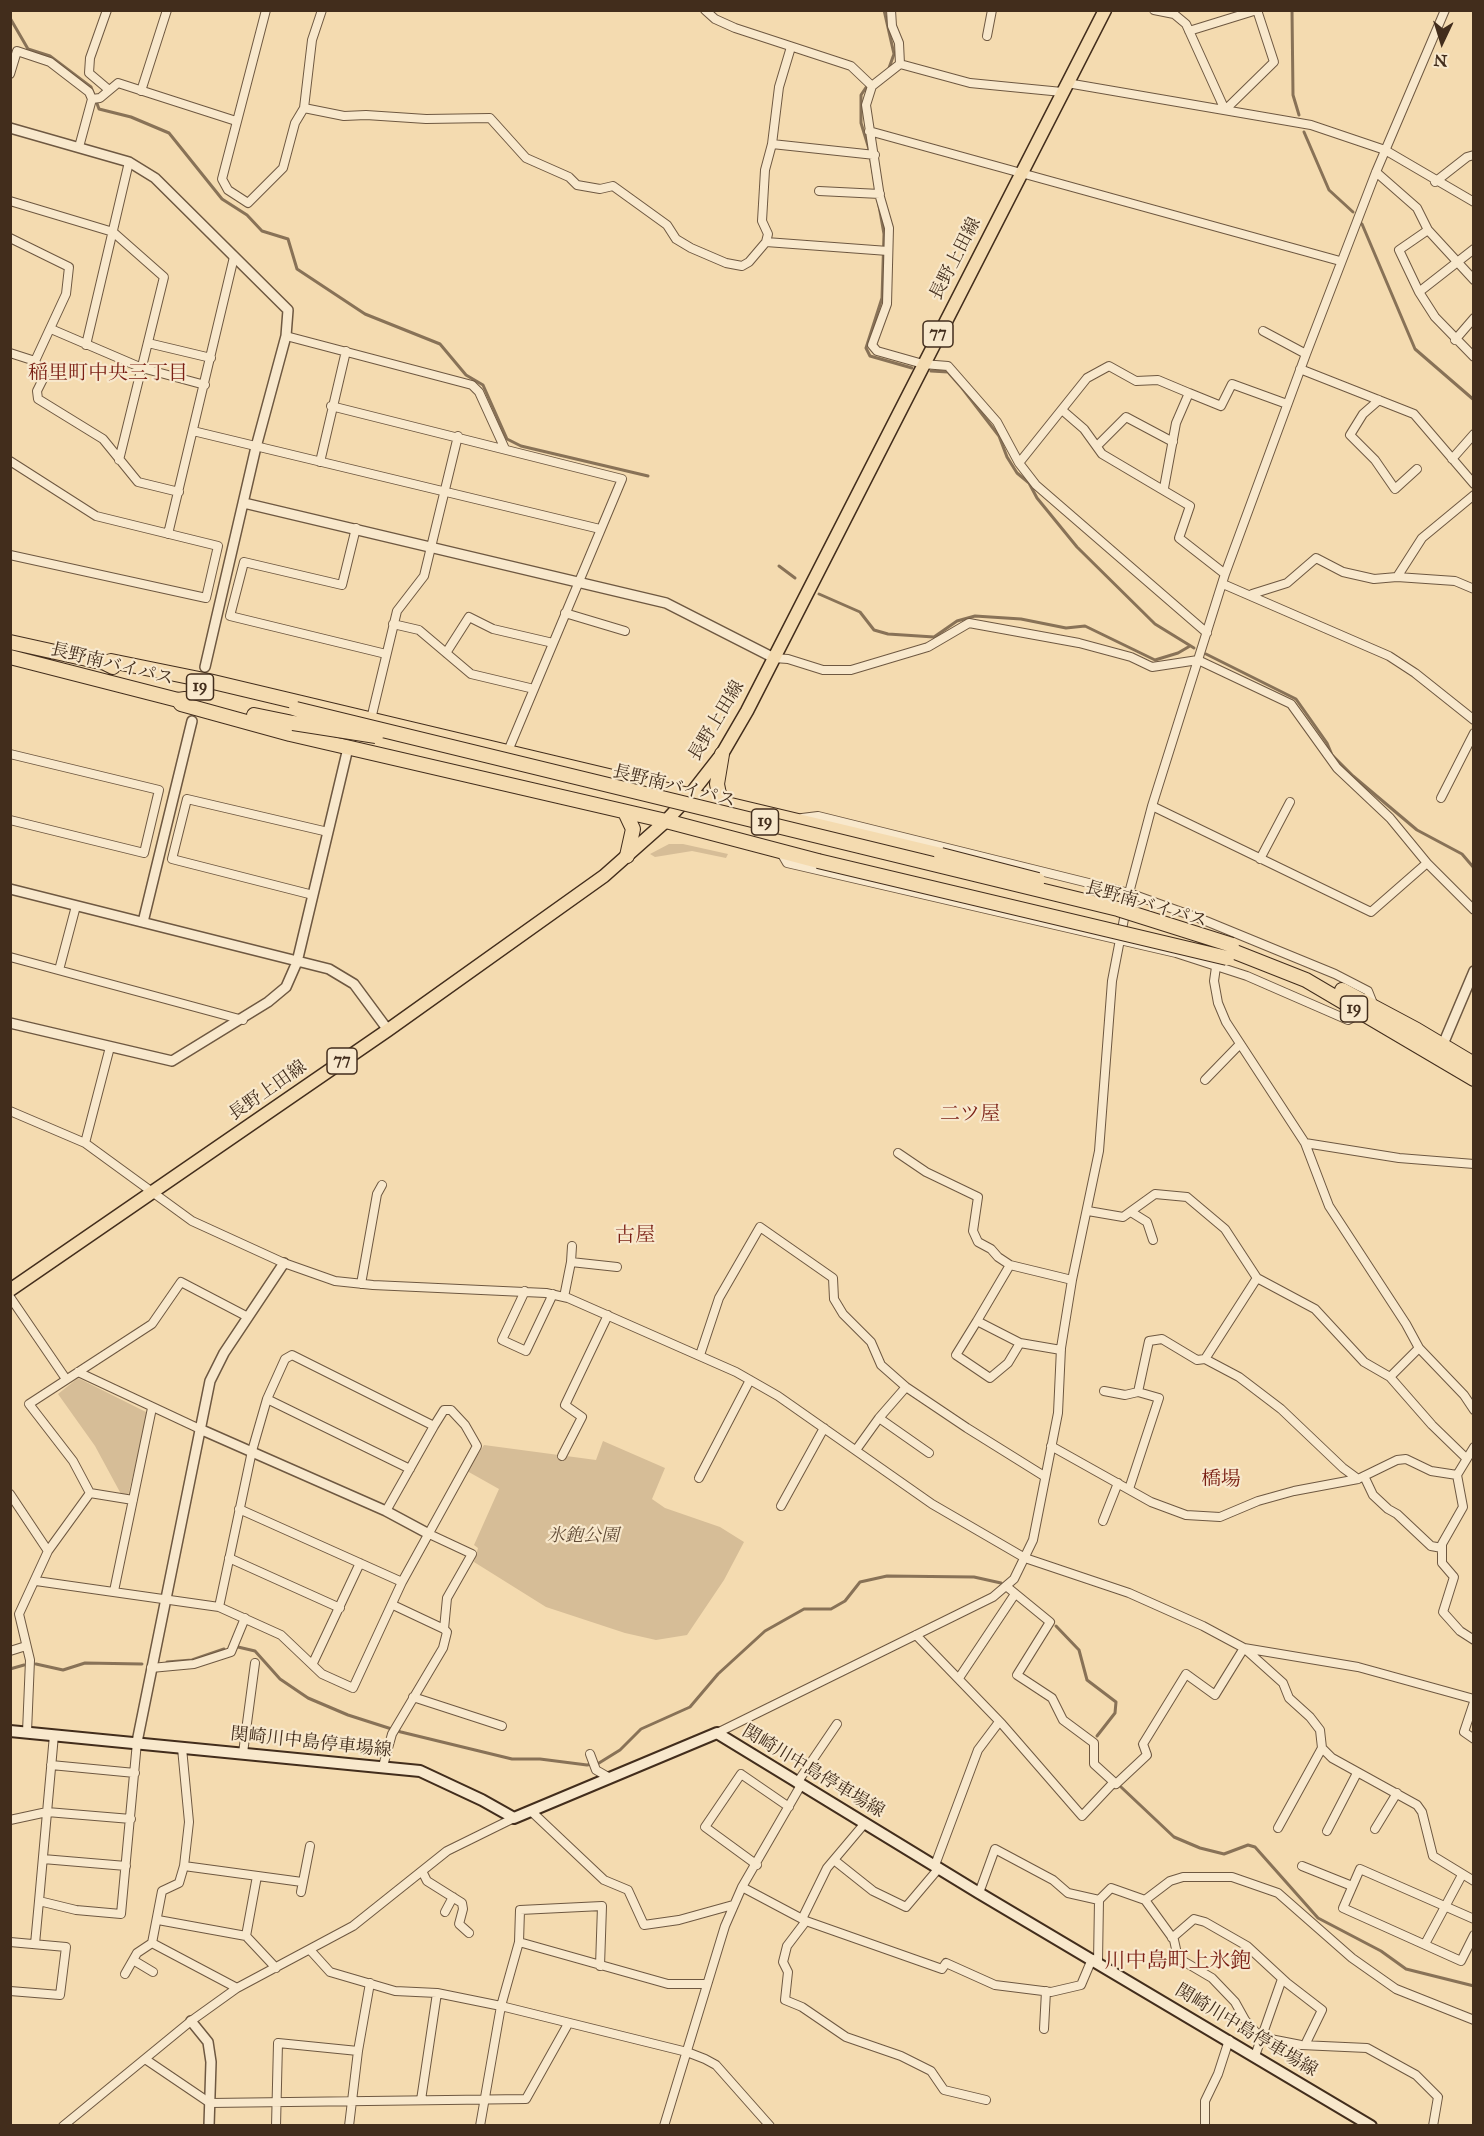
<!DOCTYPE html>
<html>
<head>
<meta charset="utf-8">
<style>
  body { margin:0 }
  #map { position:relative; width:1484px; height:2136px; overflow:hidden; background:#f4dbb0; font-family:"IM FELL Great Primer",serif }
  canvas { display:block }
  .frame { position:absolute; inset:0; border:12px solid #422d1c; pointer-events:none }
  .north { position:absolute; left:1412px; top:12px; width:60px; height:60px; -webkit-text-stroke:4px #f8e8cc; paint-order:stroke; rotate:184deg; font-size:16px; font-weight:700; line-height:24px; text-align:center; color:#422d1c }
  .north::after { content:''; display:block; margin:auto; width:21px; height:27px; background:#422d1c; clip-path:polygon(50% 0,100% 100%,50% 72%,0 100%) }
</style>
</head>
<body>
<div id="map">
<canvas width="1484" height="2136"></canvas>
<div class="frame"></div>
<div class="north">N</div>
</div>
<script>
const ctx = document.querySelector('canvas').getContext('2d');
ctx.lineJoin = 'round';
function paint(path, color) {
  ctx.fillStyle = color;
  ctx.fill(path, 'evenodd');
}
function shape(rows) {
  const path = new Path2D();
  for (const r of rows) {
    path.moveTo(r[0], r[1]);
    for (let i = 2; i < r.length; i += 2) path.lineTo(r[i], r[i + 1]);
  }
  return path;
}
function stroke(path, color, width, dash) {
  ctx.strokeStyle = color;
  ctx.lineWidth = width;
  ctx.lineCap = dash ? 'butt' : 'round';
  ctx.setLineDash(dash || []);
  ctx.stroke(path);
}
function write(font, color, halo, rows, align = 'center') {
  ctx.font = font + ' "IM FELL Great Primer","Noto Serif JP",serif';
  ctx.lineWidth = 4.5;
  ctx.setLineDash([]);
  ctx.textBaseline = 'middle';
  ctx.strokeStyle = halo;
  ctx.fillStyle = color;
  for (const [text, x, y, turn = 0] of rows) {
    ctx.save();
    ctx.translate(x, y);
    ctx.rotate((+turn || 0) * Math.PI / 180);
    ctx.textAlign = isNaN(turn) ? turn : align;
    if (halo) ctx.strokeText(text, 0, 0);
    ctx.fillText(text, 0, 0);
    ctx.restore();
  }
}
paint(shape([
  [669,844,683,844,728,854,726,858,692,851,655,857,650,854],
  [78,1378,148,1413,128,1496,121,1494,95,1446,58,1394],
  [603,1441,665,1468,652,1499,665,1508,720,1527,744,1542,724,1580,687,1635,656,1640,625,1633,546,1607,474,1562,478,1548,474,1545,499,1489,467,1471,484,1445,596,1460]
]), '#d6bd97');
stroke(shape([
  [884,10,894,54,889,68],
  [1292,10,1293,95,1299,115],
  [10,18,28,49,50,56,91,87,99,109,131,117,169,133,222,199,247,215,262,231,288,239,297,269,365,314,440,344,466,375,483,385,507,439,521,446,648,476],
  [869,83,861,95,861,123,869,149,884,234,882,298,866,348,870,356,912,368],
  [1304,132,1329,190,1353,212],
  [1362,224,1415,349,1474,400],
  [931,371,948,372,962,388,999,436,1007,457,1017,473,1029,483,1037,498,1077,547,1155,624,1194,648],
  [779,566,795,578],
  [819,594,860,612,874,630,888,634,934,637,957,621,975,616,1021,619,1066,628,1085,626,1155,660,1178,653,1190,646],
  [1206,654,1296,699,1327,743,1332,755,1353,776,1417,830,1462,854,1474,868],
  [1056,1626,1079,1650,1087,1680,1116,1702,1115,1713,1097,1736],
  [238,1647,255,1651,280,1679,308,1698,348,1715,401,1732,512,1759,540,1759,587,1765,599,1763,620,1750,641,1729,690,1707,718,1674,765,1631,804,1609,831,1609,845,1601,860,1582,887,1576,974,1577,1001,1583],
  [167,1662,192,1660,224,1649],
  [36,1664,63,1670,85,1663,142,1664],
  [10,1669,24,1665],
  [1121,1787,1174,1837,1200,1848,1224,1854,1248,1845,1255,1847,1318,1918,1381,1951,1406,1969,1474,1986]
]), '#887257', 3);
stroke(shape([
  [194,712,203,675]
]), '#d0b892', 9, [9, 4.5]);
const minor = shape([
  [107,10,90,58,89,73,109,90],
  [266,10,222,179,228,190,248,203,283,168,295,123,304,108,312,40,322,10],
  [705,10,715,19,735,28,851,66,872,86],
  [891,10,892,26,899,43,900,64,872,86,866,105,880,197,889,228,887,304,872,345,877,351,923,364,948,366,997,422,1019,463,1036,485,1207,633],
  [1154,10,1174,14,1186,24,1225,110,1274,62,1257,10],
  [1189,31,1257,10],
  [987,36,992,10],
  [900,64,970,83,1062,92],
  [10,74,17,51,50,62,89,92,92,99,79,147],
  [1067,83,1311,125,1385,150,1474,202],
  [141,91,167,10],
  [92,99,100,98,118,83,236,121],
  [304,108,344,116,366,115,426,119,490,118,526,158,569,177,577,185,600,189,613,186,667,225,676,239,691,248,726,263,742,266,749,262,766,242,768,234,762,221,765,170,772,144,779,87,791,47],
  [869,131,1340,261],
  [772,144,875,155],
  [1376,172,1417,208,1428,230,1474,280],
  [1435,182,1467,157,1474,155],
  [819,191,880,194],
  [10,201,113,232,164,277,119,460],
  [1428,230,1399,250,1419,292,1435,317,1474,357],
  [10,238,69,267,66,294,35,361,44,377,37,391,38,399,103,439,138,482,179,492],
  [766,242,888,251],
  [1419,292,1474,249],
  [51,329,142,368,205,385],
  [1263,331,1306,354],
  [286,336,472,385,479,392,505,449],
  [1455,340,1474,318],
  [148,343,211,358],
  [86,345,129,162],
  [10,353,35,361],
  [1300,369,1414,414,1474,484],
  [1379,400,1363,414,1350,435,1375,460,1395,489,1417,469],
  [331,406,622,479,508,751],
  [1062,410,1084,429,1102,454,1190,506,1179,538,1225,574],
  [193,431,600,529],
  [1097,446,1126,417,1173,442],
  [1452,459,1474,434],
  [10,461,96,516,218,546,206,598,10,555],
  [320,462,346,351],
  [1019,463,1087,378,1109,366,1136,381,1158,380,1189,393],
  [1164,488,1176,423,1189,393,1221,406,1232,384,1287,404],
  [356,528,342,585,244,562,230,616,386,654],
  [168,534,234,257],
  [1397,577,1422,538,1474,495],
  [1223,584,1389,656,1415,673,1474,720],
  [1252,594,1287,583,1316,558,1343,572,1374,579,1397,577,1455,581,1474,589],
  [565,613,625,631],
  [393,624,419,630,471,674,534,689],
  [446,653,469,617,493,629,553,643],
  [774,658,788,659,823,670,851,670,928,647,969,623,1079,643,1131,657,1152,667,1198,660,1291,704,1337,768,1390,818,1427,863],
  [371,719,397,611,424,576,458,436],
  [10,754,159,790,144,853,10,820],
  [1441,798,1474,733],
  [1152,806,1371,912,1427,863,1474,910],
  [802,818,818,816,1129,893,1201,919,1335,974,1368,991,1374,1006],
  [780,851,787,863,1176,953,1247,976,1348,1020,1361,1013],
  [1260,859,1290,802],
  [313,895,172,859,187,799,328,832],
  [10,957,243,1020],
  [1216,967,1214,981,1218,1003,1226,1022,1305,1143,1329,1206,1406,1324,1419,1348,1464,1395,1474,1410],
  [59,970,76,906],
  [1205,1080,1240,1044],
  [10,1111,85,1143,192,1221,284,1263,335,1281,373,1285,546,1293,568,1298,736,1372,778,1396,932,1504,1025,1558,1129,1593,1203,1626,1244,1648,1358,1667,1474,1699],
  [85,1143,110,1047],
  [1305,1143,1399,1158,1474,1164],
  [898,1153,926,1172,978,1197,973,1231,978,1242,991,1249,998,1257,1010,1265,1072,1280],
  [1088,1211,1123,1217,1155,1194,1187,1197,1225,1229,1257,1278],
  [1131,1212,1147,1222,1153,1240],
  [571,1262,572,1246],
  [361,1284,377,1194,382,1185],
  [525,1291,502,1340,526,1351,553,1294],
  [10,1297,66,1379],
  [564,1297,571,1262,617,1267],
  [977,1321,1010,1265],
  [1020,1343,1008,1363,990,1378,956,1355,977,1321,1020,1343,1061,1350],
  [700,1355,719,1298,760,1227,833,1278,834,1299,843,1314,871,1342,881,1365,906,1387,967,1428,1044,1476],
  [1205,1359,1257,1278,1315,1309,1364,1362,1390,1377,1419,1348],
  [78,1372,202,1430],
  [1390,1377,1432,1425,1466,1458],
  [1104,1391,1125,1395,1138,1392],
  [267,1399,410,1469],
  [879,1418,929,1453],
  [1051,1446,1151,1502,1186,1515,1220,1517,1258,1501,1294,1491,1358,1479,1397,1460,1406,1459,1431,1471,1457,1475,1474,1447],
  [856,1450,879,1418,906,1387],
  [562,1456,582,1417,565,1405,608,1315],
  [1457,1475,1463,1507,1442,1544,1442,1563,1454,1577,1443,1612,1460,1631,1474,1640],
  [1364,1476,1373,1495,1388,1509,1397,1514,1431,1546,1442,1548],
  [699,1478,750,1380],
  [1129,1489,1159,1398,1138,1392,1149,1341,1162,1339,1197,1360,1205,1359,1239,1377,1281,1409,1343,1468,1358,1479],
  [90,1493,73,1461,29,1404,152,1324,181,1282,248,1317],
  [90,1493,133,1500],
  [10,1494,48,1551],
  [781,1506,824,1428],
  [239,1509,402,1582],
  [1103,1521,1118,1483],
  [229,1558,340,1608],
  [36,1581,219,1607,281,1635,322,1674,353,1688,402,1582,477,1446,465,1425,451,1410,444,1410,434,1426,386,1511],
  [1006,1586,1050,1622,1017,1675,1052,1698,1063,1720,1094,1743,1094,1764,1116,1784,1147,1755,1143,1744,1186,1674,1215,1695,1244,1648,1283,1683,1289,1698,1310,1717,1320,1730,1322,1748,1332,1758,1417,1805,1422,1812,1433,1856,1474,1881],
  [114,1591,152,1408],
  [393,1605,444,1629],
  [219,1607,252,1451,267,1399,285,1359,292,1355,434,1426],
  [916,1635,1002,1724,1082,1816,1114,1782],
  [10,1651,26,1646],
  [313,1663,360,1563],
  [151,1668,194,1664,231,1652,245,1618],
  [959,1678,1015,1594],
  [413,1697,502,1726],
  [1474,1702,1464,1732,1474,1739],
  [27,1732,30,1660,19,1614,48,1551,90,1493],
  [717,1733,993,1597,1014,1579,1033,1540,1058,1413,1061,1348,1072,1280,1099,1151,1112,981,1129,893,1152,806,1225,574,1306,354,1376,172,1445,10],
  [54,1735,39,1901,76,1910,121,1914,137,1742],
  [182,1748,189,1822,184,1866,179,1883,162,1891,152,1943,237,1988],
  [243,1753,255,1663],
  [590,1754,596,1770,610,1778],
  [51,1765,135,1773],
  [383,1766,392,1734,443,1648,447,1632,444,1629,447,1598,472,1554,427,1533],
  [797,1783,837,1724],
  [532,1812,604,1880,628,1890,644,1925,679,1920,733,1905],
  [10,1820,47,1812,131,1819],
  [1278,1828,1322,1748],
  [1375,1829,1397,1793],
  [1327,1831,1357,1773],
  [43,1859,126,1866],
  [834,1860,873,1891,906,1907,939,1868],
  [757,1865,705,1827,741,1774,789,1807],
  [935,1865,978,1750,999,1722],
  [184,1866,302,1882],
  [1302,1866,1352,1886],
  [422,1871,427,1881,462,1903,463,1909,459,1924,469,1933],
  [257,1876,246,1936,276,1968],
  [742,1887,806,1921,942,1969,946,1963,995,1985,1051,1992,1081,1985,1092,1959],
  [301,1892,310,1846],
  [979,1893,995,1849,1053,1880,1068,1893,1099,1900],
  [1145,1900,1174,1940,1178,1958,1212,1978,1235,2002,1245,2020,1260,2037,1301,2045,1367,2048,1416,2075,1438,2097,1433,2126],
  [445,1912,453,1897],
  [802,1919,827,1868,865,1823],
  [1474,1919,1360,1869,1343,1908,1461,1961,1474,1935],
  [158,1920,246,1936],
  [806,1921,787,1946,783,1962,788,1972,785,2000,802,2007,846,2037,901,2056,931,2071,944,2090,986,2100],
  [1172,1938,1194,1919,1205,1922,1247,1946,1287,1983,1322,2010,1305,2045],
  [10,1942,66,1947,60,1995,10,1991],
  [519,1942,668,1984,707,1984],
  [35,1944,39,1901],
  [1425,1944,1462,1875],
  [311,1951,330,1972,395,1991,437,1993,501,2006,687,2052,705,2059,716,2065,770,2126],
  [133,1960,153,1972],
  [1098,1962,1099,1900,1111,1888,1145,1900,1170,1881,1183,1877,1232,1877,1278,1893,1352,1958,1396,1989,1474,2020],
  [125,1974,137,1953,152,1943],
  [1044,2029,1046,1991],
  [1255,2056,1282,1979],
  [145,2059,210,2103,526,2099,568,2024],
  [421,2100,437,1993],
  [63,2126,191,2021,237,1988,353,1926,447,1851,514,1818],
  [276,2126,278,2043,358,2051],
  [349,2126,358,2051,370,1983],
  [480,2126,501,2006,519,1942,520,1910,602,1906,600,1966],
  [664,2126,725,1926,742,1887,801,1785],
  [1205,2126,1205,2101,1218,2074,1229,2040]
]);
const tertiary = shape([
  [10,128,129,162,155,178,288,310,286,336,256,447,205,667],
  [244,503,666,603,774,658],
  [10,889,329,969,354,984,388,1030],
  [143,922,192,721],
  [10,1023,172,1061,268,1002,286,987,297,962,348,748],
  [1441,1049,1474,971],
  [202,1430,386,1511,427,1533],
  [137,1742,210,1381,224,1353,284,1263],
  [191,2021,208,2042,211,2062,209,2126]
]);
const secondary = shape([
  [10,1731,420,1771,482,1800,514,1818,717,1733,979,1893,1371,2126]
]);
const primary = shape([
  [10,1290,388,1030,604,876,666,821,690,795,722,754,747,711,1105,10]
]);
const trunk = shape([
  [10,642,105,663,113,667],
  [10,657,178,700,185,699],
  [105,663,111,661,209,681,941,855],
  [178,700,181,704,290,734,666,821,818,861],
  [254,715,293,723],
  [722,754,717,784,719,794,726,803],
  [625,812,633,829,627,856],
  [1230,950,1306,980,1474,1079],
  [1342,990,1417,1030,1474,1064]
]);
stroke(minor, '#6e5841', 10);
stroke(tertiary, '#6e5841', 12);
stroke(secondary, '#422d1c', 14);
stroke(primary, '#422d1c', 15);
stroke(trunk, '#422d1c', 16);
stroke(minor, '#f8e8cc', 8);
stroke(tertiary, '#f8e8cc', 9);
stroke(secondary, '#f8e8cc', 10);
stroke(primary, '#f4dbb0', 12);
stroke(trunk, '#f4dbb0', 14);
const trunkBridge = shape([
  [296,709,1118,909,1232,945],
  [293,723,376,736],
  [941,855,1038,880],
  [818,861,1227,958]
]);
stroke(trunkBridge, '#422d1c', 16, []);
stroke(trunkBridge, '#f4dbb0', 14);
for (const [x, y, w] of [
  [938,334,30],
  [200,687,27],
  [765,822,27],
  [1354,1009,27],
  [342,1061,30]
]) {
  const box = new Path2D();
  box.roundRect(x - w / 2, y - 13, w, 26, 4.5);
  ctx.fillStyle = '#f8e8cc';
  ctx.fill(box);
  stroke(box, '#422d1c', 1.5);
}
write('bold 16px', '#422d1c', null, [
  ["77",938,334],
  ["19",200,687],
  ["19",765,822],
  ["19",1354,1009],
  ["77",342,1061]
]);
write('18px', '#422d1c', '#f8e8cc', [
  ["長野上田線",956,259,-63],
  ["長野南バイパス",112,665,14],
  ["長野上田線",717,721,-59],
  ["長野南バイパス",674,787,14],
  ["長野南バイパス",1146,905,16],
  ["長野上田線",268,1091,-35],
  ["関崎川中島停車場線",311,1743,6],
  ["関崎川中島停車場線",813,1772,31],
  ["関崎川中島停車場線",1246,2031,31]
]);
write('italic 18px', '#604a35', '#f8e8cc', [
  ["氷鉋公園",583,1537]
]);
write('20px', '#7a1f14', '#f8e8cc', [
  ["稲里町中央三丁目",108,374],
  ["二ツ屋",970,1115],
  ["古屋",635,1236],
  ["橋場",1221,1480]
]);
write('21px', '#7a1f14', '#f8e8cc', [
  ["川中島町上氷鉋",1178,1962]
]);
</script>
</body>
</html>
